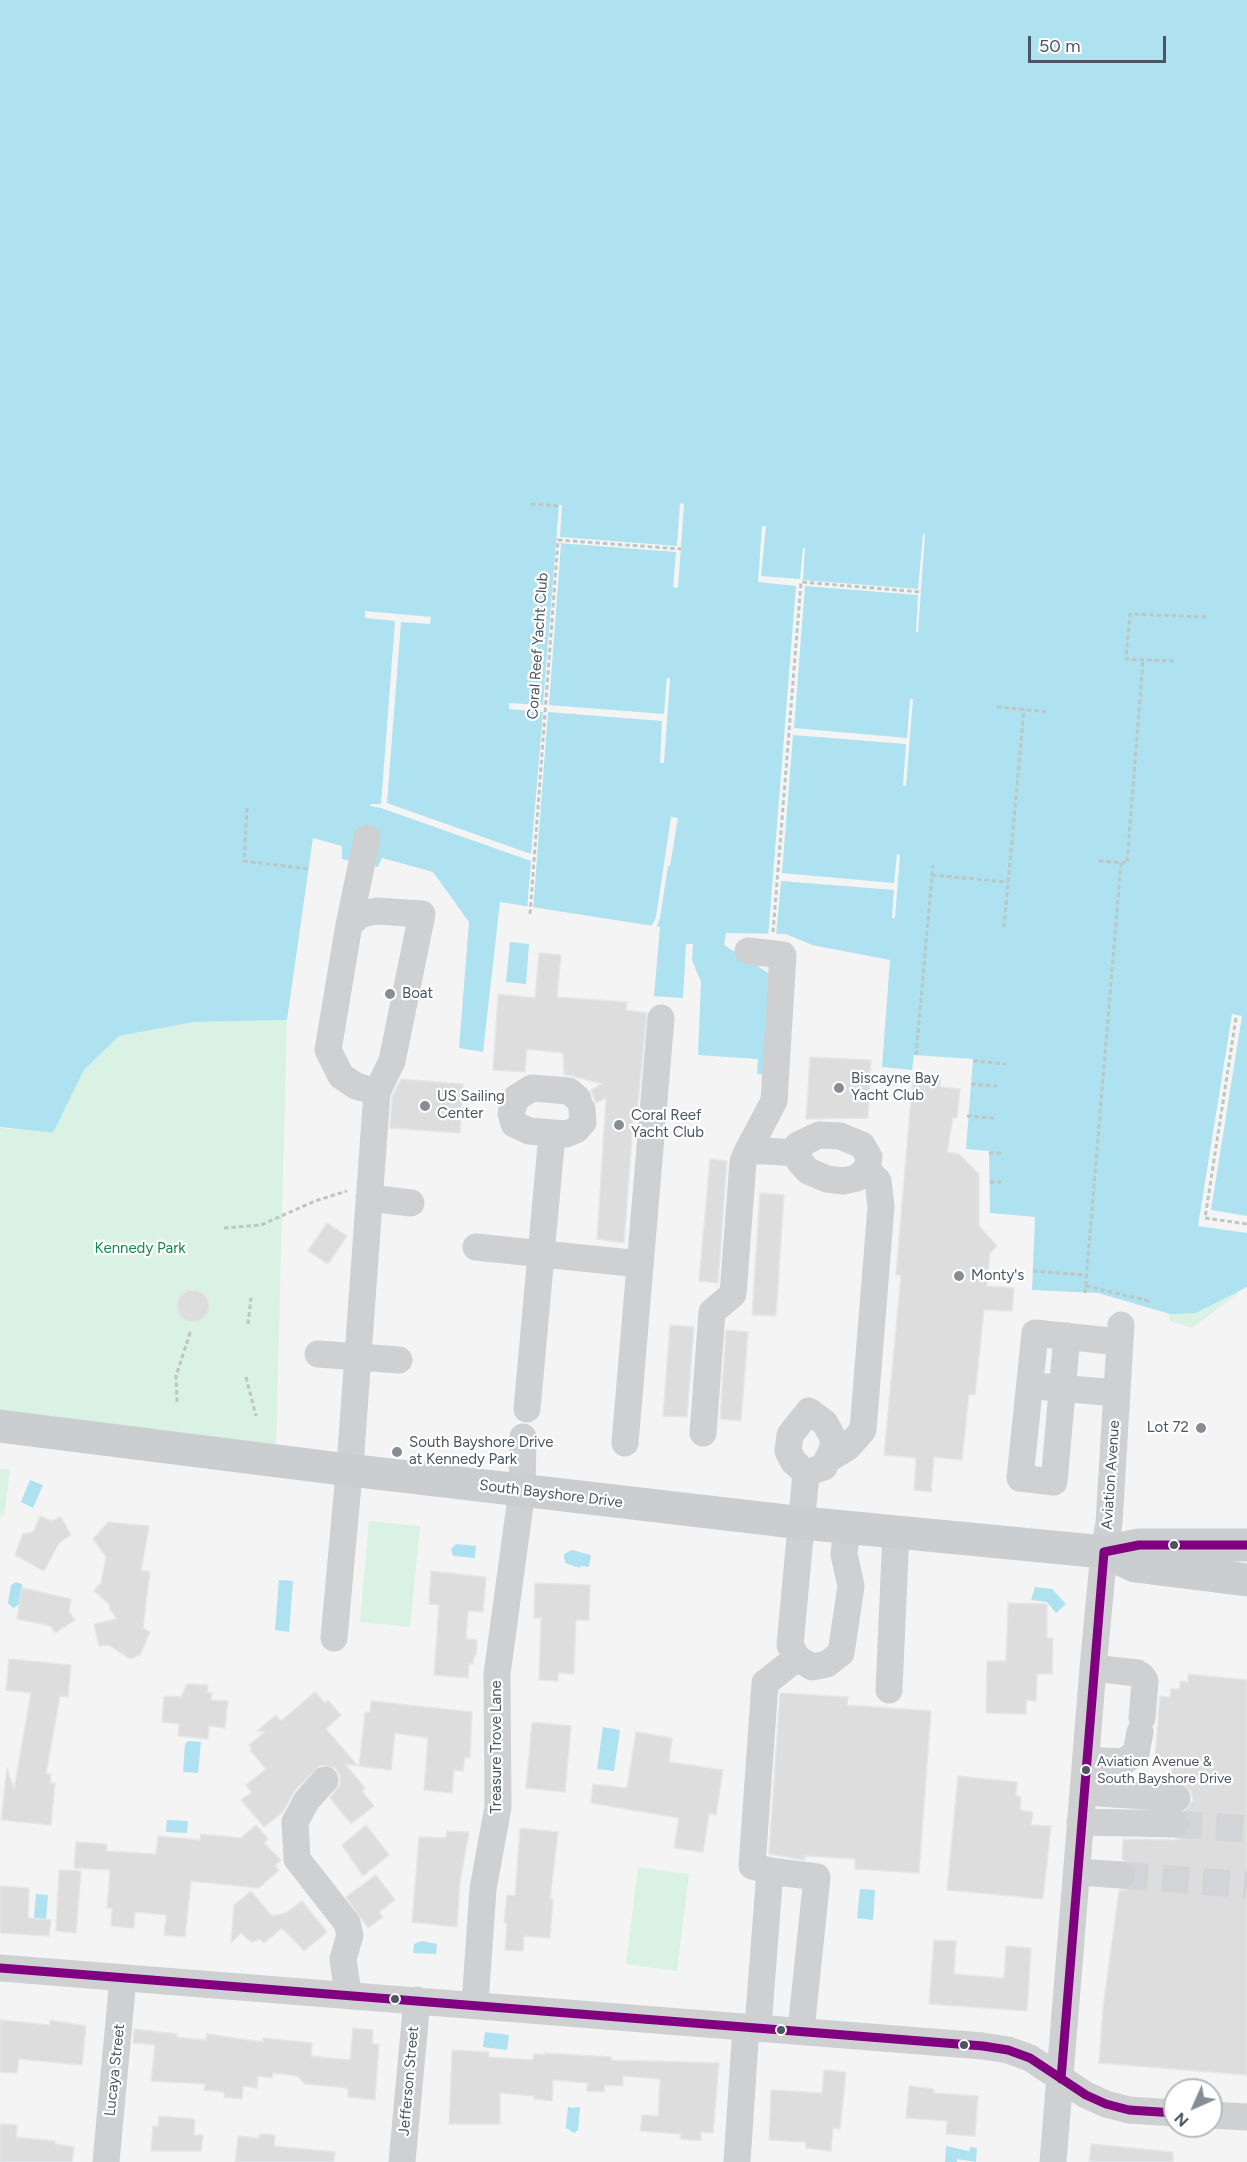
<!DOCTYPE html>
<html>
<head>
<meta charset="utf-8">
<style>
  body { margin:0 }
  #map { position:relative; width:1247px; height:2162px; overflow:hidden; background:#f4f4f4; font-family:Figtree,sans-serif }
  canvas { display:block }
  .north { position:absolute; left:1163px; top:2078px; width:60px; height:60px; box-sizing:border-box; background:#fff; border:2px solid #b7bbc0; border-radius:50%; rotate:225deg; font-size:16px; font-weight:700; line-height:24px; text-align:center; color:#4a5661 }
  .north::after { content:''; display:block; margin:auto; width:21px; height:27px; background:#868d94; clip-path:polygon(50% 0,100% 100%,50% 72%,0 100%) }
  .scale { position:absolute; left:1028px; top:36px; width:138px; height:27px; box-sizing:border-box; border:3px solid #4a5661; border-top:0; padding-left:8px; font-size:18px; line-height:21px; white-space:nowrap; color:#4a5661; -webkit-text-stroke:4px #fff; paint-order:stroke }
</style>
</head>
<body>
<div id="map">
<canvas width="1247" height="2162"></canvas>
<div class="north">N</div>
<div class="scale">50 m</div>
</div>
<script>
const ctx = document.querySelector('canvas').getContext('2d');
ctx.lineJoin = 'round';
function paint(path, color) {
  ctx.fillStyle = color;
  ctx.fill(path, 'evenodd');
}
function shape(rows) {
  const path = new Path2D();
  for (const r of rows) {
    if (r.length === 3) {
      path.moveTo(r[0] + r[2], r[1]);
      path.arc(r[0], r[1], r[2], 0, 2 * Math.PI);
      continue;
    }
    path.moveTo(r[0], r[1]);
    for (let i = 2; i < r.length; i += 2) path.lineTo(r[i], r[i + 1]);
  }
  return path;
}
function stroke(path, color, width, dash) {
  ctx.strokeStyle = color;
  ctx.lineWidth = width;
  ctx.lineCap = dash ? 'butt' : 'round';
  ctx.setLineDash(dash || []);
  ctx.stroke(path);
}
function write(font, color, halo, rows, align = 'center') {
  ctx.font = font + ' Figtree,sans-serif';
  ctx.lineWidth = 4.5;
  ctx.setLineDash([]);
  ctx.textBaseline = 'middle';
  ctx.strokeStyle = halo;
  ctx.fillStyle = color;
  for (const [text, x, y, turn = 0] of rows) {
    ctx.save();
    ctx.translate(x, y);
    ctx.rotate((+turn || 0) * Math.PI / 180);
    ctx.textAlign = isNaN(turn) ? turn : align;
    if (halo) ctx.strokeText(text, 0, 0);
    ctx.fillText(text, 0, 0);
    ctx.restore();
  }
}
paint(shape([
  [287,1020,276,1445,0,1417,0,1128,53,1133,84,1070,119,1036,194,1022],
  [1236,1284,1238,1294,1192,1328,1170,1321,1167,1305],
  [0,1469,10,1470,4,1516,0,1515],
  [369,1521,420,1526,410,1627,360,1622],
  [638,1867,689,1874,677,1971,626,1964]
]), '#d9f2e3');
paint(shape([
  [0,0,1247,0,1247,1287,1196,1313,1170,1314,1098,1293,1032,1290,1035,1217,990,1213,989,1151,966,1149,973,1059,914,1055,912,1070,882,1067,890,960,812,945,786,934,726,933,724,945,773,976,767,1075,757,1074,758,1059,698,1055,701,982,692,960,693,944,686,944,683,998,654,996,660,927,500,902,483,1052,459,1048,469,922,433,872,382,858,378,867,342,859,342,846,313,838,287,1020,194,1022,119,1036,84,1070,53,1133,0,1127],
  [510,942,529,944,526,984,506,982],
  [30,1480,43,1485,33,1508,21,1502],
  [456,1544,476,1546,475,1558,453,1556,451,1549],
  [572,1550,591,1555,589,1567,580,1566,580,1568,565,1563,564,1554],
  [279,1580,293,1581,289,1632,275,1630],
  [16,1582,22,1584,23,1591,20,1604,13,1608,8,1603,11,1585],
  [1035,1587,1052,1589,1066,1604,1056,1613,1047,1602,1031,1600],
  [603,1727,620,1730,614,1771,597,1769],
  [188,1741,201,1742,198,1773,183,1772,185,1744],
  [167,1820,188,1821,187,1833,166,1832],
  [860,1889,875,1890,873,1920,857,1918],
  [36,1894,48,1895,46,1919,34,1918],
  [422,1941,437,1944,436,1954,413,1953,414,1944],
  [485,2032,509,2035,507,2050,483,2047],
  [568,2106,570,2108,580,2107,578,2130,574,2133,566,2128],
  [946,2146,969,2151,970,2147,977,2148,976,2162,957,2159,957,2162,945,2162]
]), '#aee2f0');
paint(shape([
  [680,503,684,504,678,588,673,587,676,552,559,543,561,544,549,705,664,714,667,678,670,678,664,763,660,763,662,721,548,712,533,911,527,910,531,861,381,808,370,806,370,804,381,804,395,621,365,618,365,611,431,617,430,624,401,622,387,803,531,854,543,712,509,709,509,703,543,705,559,505,562,505,560,537,677,546],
  [762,526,766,526,761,576,800,579,803,548,805,548,803,580,918,589,923,534,925,534,918,632,916,632,918,595,805,586,794,728,907,738,910,699,913,699,906,786,903,786,906,744,793,735,782,873,894,883,897,854,900,855,895,918,892,918,894,890,781,881,776,937,768,938,796,586,758,582],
  [671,817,678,818,670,866,668,866,660,918,656,929,651,927,656,917],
  [1232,1014,1242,1016,1211,1210,1247,1216,1247,1233,1198,1226]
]), '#f4f4f4');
const building = shape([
  [539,953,561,955,557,997,627,1002,626,1010,647,1013,637,1111,634,1110,624,1243,597,1239,606,1098,596,1103,591,1090,602,1084,564,1074,563,1053,527,1049,525,1072,493,1070,498,994,535,998,539,953],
  [810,1057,871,1060,868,1118,806,1119,810,1057],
  [913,1074,941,1076,940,1087,960,1089,957,1118,953,1118,947,1152,959,1154,979,1174,979,1226,997,1246,990,1253,987,1286,1014,1288,1012,1311,984,1310,975,1395,969,1394,962,1460,934,1457,931,1492,914,1490,916,1458,884,1455,901,1275,896,1275,913,1074],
  [401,1079,463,1084,460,1133,390,1128,392,1096,401,1079],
  [710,1159,727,1161,718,1283,699,1281,710,1159],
  [760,1193,784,1195,776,1316,752,1315,760,1193],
  [327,1223,347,1236,328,1264,308,1251,327,1223],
  [193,1306,16],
  [670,1325,694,1327,687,1417,663,1416,670,1325],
  [726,1330,748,1332,741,1421,720,1419,726,1330],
  [40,1516,51,1521,61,1517,71,1535,59,1543,44,1571,15,1555,23,1534,33,1532,40,1516],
  [108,1522,149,1526,141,1571,150,1571,143,1628,150,1632,140,1655,130,1659,109,1645,99,1646,94,1624,117,1619,109,1608,110,1605,94,1591,101,1583,106,1557,93,1539,108,1522],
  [431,1571,486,1577,483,1612,468,1611,466,1639,477,1640,476,1656,474,1655,473,1664,469,1664,468,1678,434,1675,439,1605,429,1604,431,1571],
  [535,1583,590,1585,589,1620,576,1620,574,1674,558,1673,558,1681,539,1680,541,1618,534,1618,535,1583],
  [22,1588,71,1599,69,1612,75,1620,55,1633,51,1626,17,1619,22,1588],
  [1008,1603,1047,1604,1047,1638,1053,1638,1052,1674,1037,1674,1036,1701,1026,1700,1026,1714,986,1713,987,1661,1006,1661,1008,1603],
  [9,1659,71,1665,68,1697,60,1696,46,1774,51,1774,50,1783,55,1783,51,1825,1,1820,7,1768,14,1789,31,1693,6,1690,9,1659],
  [1188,1674,1247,1680,1247,2075,1099,2063,1103,2007,1119,1891,1128,1889,1137,1877,1135,1868,1122,1859,1123,1839,1174,1840,1183,1837,1191,1825,1184,1812,1193,1800,1191,1791,1179,1782,1179,1775,1171,1775,1172,1767,1165,1766,1167,1759,1155,1758,1160,1696,1170,1697,1171,1689,1180,1689,1180,1681,1188,1682,1188,1674],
  [187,1684,208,1685,207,1692,212,1693,211,1700,228,1701,225,1728,209,1726,208,1739,178,1736,179,1724,162,1722,164,1696,181,1697,187,1684],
  [315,1692,325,1703,328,1700,341,1715,326,1729,358,1766,345,1764,365,1788,362,1791,374,1806,351,1824,330,1798,340,1784,340,1775,335,1768,321,1765,295,1790,283,1812,264,1827,241,1800,252,1792,246,1785,266,1769,250,1750,252,1749,249,1745,265,1732,257,1731,276,1715,281,1721,315,1692],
  [780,1693,848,1697,847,1705,931,1711,919,1873,855,1869,855,1859,805,1856,805,1860,769,1854,780,1693],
  [371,1701,472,1712,470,1758,465,1757,463,1771,454,1770,452,1793,424,1790,428,1738,395,1733,391,1770,359,1766,365,1712,370,1713,371,1701],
  [532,1722,571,1726,565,1792,526,1788,532,1722],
  [636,1732,672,1738,669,1762,723,1770,716,1815,709,1814,703,1852,674,1848,679,1818,591,1803,593,1784,627,1788,636,1732],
  [958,1776,1017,1782,1016,1796,1021,1797,1020,1810,1033,1812,1031,1825,1051,1826,1043,1899,947,1890,958,1776],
  [256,1825,268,1839,264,1843,281,1860,275,1866,279,1870,259,1888,191,1881,185,1937,164,1935,166,1915,135,1912,134,1928,111,1926,112,1908,107,1908,110,1870,74,1868,76,1842,107,1844,106,1851,156,1854,158,1836,200,1840,201,1834,241,1838,256,1825],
  [366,1825,389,1855,363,1876,342,1845,366,1825],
  [520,1828,558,1832,550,1899,553,1899,550,1938,524,1936,523,1951,505,1950,507,1923,504,1923,507,1895,515,1896,520,1828],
  [447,1831,469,1832,460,1881,457,1927,412,1922,419,1837,446,1838,447,1831],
  [59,1870,81,1871,76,1933,56,1931,59,1870],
  [376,1875,395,1900,379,1912,383,1917,368,1928,346,1897,376,1875],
  [0,1886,29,1888,28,1918,51,1920,49,1936,0,1933,0,1886],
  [251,1891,272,1916,286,1913,302,1901,327,1932,304,1951,282,1928,264,1943,260,1939,251,1942,241,1933,231,1943,234,1905,251,1891],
  [934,1940,956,1941,954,1974,1004,1978,1006,1946,1031,1948,1027,2011,929,2004,934,1940],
  [0,2020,50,2025,50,2020,86,2026,82,2065,19,2059,17,2073,0,2072,0,2020],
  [353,2028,373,2030,372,2044,379,2044,375,2100,348,2097,348,2088,305,2084,297,2076,273,2073,272,2078,258,2076,257,2088,243,2086,242,2099,224,2097,224,2092,204,2090,205,2084,151,2081,155,2045,133,2043,134,2029,177,2034,177,2037,206,2040,207,2034,263,2042,263,2038,312,2043,311,2056,350,2060,353,2028],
  [452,2050,489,2052,488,2057,533,2060,534,2054,545,2055,545,2053,611,2057,611,2060,719,2063,713,2133,701,2132,701,2141,680,2139,681,2134,640,2131,642,2115,658,2116,660,2079,623,2076,623,2086,605,2085,604,2092,587,2091,588,2083,553,2080,552,2101,534,2099,534,2096,500,2093,500,2124,449,2124,452,2050],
  [824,2070,846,2072,840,2129,833,2128,831,2151,806,2148,806,2142,769,2140,771,2090,822,2093,824,2070],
  [909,2086,934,2089,934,2093,978,2096,975,2136,946,2134,947,2121,906,2118,909,2086],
  [159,2116,195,2119,194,2135,203,2135,201,2151,151,2151,153,2126,158,2126,159,2116],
  [0,2124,17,2125,16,2137,55,2141,55,2144,74,2147,72,2162,0,2162,0,2124],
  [260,2134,275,2135,274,2146,335,2152,334,2162,235,2162,238,2136,259,2138,260,2134],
  [1091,2144,1173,2152,1173,2162,1089,2162,1091,2144]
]);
paint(building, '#ddddde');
stroke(building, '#e5e6e7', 1.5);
stroke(shape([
  [1175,1824,1247,1829],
  [1121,1875,1247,1885]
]), '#d2d4d7', 27, [27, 14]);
stroke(shape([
  [531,504,559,506],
  [1174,661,1126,659,1130,614,1206,617],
  [997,707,1049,712],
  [247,808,244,861,309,869],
  [1099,861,1127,863,1143,660],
  [932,875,1008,882],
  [530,914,558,540,681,549],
  [1004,927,1024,710],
  [773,932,801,582,921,592],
  [1236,1018,1205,1218,1247,1224],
  [916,1055,933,865],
  [973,1061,1006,1064],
  [971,1084,997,1086],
  [967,1116,994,1118],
  [989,1153,1004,1153],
  [990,1182,1001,1182],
  [224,1228,261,1225,315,1201,347,1191],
  [1033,1271,1087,1275],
  [1086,1286,1149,1301],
  [1085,1293,1121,863],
  [248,1324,251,1298],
  [246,1377,256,1416],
  [177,1402,176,1376,191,1330]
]), '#bcc7c4', 3, [4.5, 3]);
stroke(shape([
  [349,925,367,838],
  [748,951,783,955,774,1101,748,1150],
  [578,1099,569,1091,532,1088,516,1098,511,1113,514,1124,529,1131,566,1134,576,1130,583,1122,582,1109],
  [819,1135,840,1136,862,1145,869,1157,867,1169,857,1178,843,1181,827,1179,808,1171,799,1161,798,1145,819,1135],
  [369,1198,411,1203],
  [476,1247,640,1264],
  [1067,1336,1054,1482,1020,1478,1035,1333,1120,1342],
  [318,1354,399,1360],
  [1046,1387,1117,1393],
  [527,1409,552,1134],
  [809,1411,825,1423,833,1438,833,1448,824,1467,806,1473,793,1461,788,1451,790,1435,809,1411],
  [703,1433,712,1312,733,1294,743,1162,748,1150,799,1153],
  [625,1443,661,1018],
  [827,1460,848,1447,863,1430,881,1207,878,1181,867,1169],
  [806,1473,790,1645,797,1658,812,1667,827,1664,841,1653,851,1586,844,1554,847,1527],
  [334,1638,351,1452,377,1092,392,1061,422,914,377,911,361,914,349,925,328,1050,341,1076,356,1086,377,1092],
  [1093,1668,1137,1673,1142,1676,1145,1681,1142,1718],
  [889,1690,896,1532],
  [1086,1760,1123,1762,1136,1753,1140,1732],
  [325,1780,307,1800,295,1822,297,1859,347,1923,350,1935,343,1959,348,1994],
  [1083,1792,1177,1798],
  [1080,1822,1175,1824],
  [770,1871,752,1866,765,1683,797,1658],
  [1077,1872,1121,1875],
  [0,1968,983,2046,1008,2050,1030,2058,1086,2095,1106,2104,1129,2110,1175,2113],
  [475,2004,483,1889,498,1807,497,1674,522,1490,523,1437],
  [758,2027,770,1871,817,1877,801,2030],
  [1211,2115,1247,2117],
  [106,2162,123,1978],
  [402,2162,417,2000],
  [737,2162,746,2027],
  [1053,2162,1093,1668,1104,1552,1109,1523,1121,1325]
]), '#ced0d2', 27);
stroke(shape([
  [0,1426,349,1470,803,1523,1104,1552,1139,1545,1247,1545],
  [1116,1557,1135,1566,1247,1580]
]), '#caced1', 33);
stroke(shape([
  [1104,1552,1139,1545,1247,1545],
  [0,1968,983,2046,1008,2050,1030,2058,1086,2095,1106,2104,1129,2110,1175,2113],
  [1061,2079,1104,1552]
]), '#800080', 9);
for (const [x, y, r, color] of [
  [390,994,6,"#868d94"],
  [839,1088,6,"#868d94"],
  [425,1106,6,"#868d94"],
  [619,1125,6,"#868d94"],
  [959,1276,6,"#868d94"],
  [1201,1428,6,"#868d94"],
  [397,1452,6,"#868d94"],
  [1174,1545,5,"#4a5661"],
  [1086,1770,5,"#4a5661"],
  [395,1999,5,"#4a5661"],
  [781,2030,5,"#4a5661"],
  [964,2045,5,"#4a5661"]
]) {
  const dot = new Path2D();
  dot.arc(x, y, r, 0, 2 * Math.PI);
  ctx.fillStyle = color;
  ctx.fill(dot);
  stroke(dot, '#fff', 2);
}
write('14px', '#4a5661', '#fff', [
  ["Aviation Avenue &",1097,1762],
  ["South Bayshore Drive",1097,1779]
], 'left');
write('15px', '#4a5661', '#fff', [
  ["Coral Reef Yacht Club",538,646,-86],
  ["Aviation Avenue",1111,1475,-86],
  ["South Bayshore Drive",551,1494,7],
  ["Treasure Trove Lane",497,1747,-90],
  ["Lucaya Street",115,2070,-84],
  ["Jefferson Street",409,2081,-85]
]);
write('15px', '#4a5661', '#fff', [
  ["Boat",402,994],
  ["Biscayne Bay",851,1079],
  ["Yacht Club",851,1096],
  ["US Sailing",437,1097],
  ["Center",437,1114],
  ["Coral Reef",631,1116],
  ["Yacht Club",631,1133],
  ["Monty's",971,1276],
  ["Lot 72",1189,1428,"right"],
  ["South Bayshore Drive",409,1443],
  ["at Kennedy Park",409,1460]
], 'left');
write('15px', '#17864f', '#fff', [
  ["Kennedy Park",140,1249]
]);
</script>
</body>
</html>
